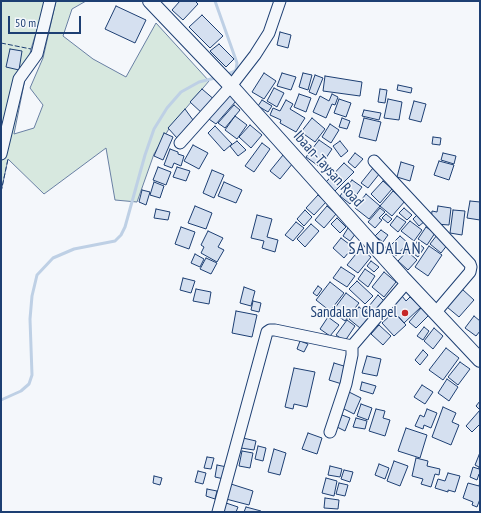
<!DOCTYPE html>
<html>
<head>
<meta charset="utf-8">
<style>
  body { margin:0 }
  #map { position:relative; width:481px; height:513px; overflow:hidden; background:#f4f7fb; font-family:"PT Sans Narrow",sans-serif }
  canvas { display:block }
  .frame { position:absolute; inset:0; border:2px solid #1d3f73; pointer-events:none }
  .scale { position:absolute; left:8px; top:16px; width:73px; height:18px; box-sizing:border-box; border:2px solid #1d3f73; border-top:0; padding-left:5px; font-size:12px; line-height:14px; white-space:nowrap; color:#1d3f73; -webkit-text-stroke:3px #f4f7fb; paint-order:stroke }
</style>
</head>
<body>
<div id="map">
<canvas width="481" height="513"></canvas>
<div class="frame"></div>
<div class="scale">50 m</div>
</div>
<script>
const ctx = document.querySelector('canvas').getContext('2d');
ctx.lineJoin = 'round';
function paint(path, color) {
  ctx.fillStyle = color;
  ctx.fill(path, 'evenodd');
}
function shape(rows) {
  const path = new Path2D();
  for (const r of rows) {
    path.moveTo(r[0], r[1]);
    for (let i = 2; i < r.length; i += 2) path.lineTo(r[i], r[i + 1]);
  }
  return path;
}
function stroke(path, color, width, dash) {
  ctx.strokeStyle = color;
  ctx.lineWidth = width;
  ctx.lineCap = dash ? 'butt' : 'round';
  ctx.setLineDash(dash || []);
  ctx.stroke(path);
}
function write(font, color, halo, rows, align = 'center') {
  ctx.font = font + ' "PT Sans Narrow",sans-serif';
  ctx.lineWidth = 3;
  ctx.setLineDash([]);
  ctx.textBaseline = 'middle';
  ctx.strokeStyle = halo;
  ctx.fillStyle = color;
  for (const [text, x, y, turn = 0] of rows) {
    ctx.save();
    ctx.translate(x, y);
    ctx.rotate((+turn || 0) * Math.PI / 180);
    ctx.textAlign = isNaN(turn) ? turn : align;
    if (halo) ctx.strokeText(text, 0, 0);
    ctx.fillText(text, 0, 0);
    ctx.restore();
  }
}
const green = shape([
  [1,1,46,1,31,49,14,134,34,128,43,105,30,88,43,58,56,1,86,1,72,9,63,36,93,59,126,77,156,23,209,81,170,127,154,154,137,202,115,200,106,148,44,194,8,159,1,192,1,1]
]);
paint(green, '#d7e8df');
stroke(green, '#687fa3', 1);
stroke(shape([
  [215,1,237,63,236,70,233,72,228,74],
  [1,400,21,391,29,384,32,375,30,319,32,296,37,275,53,258,74,249,115,241,121,235,125,227,145,155,154,129,167,108,181,92,199,82,215,78]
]), '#bed0e5', 3);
const building = shape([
  [180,1,195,1,198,4,183,20,172,10,180,1],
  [116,6,146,20,135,43,105,29,116,6],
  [202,15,223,36,210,48,189,27,202,15],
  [280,32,291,35,288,48,277,45,280,32],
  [219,44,234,59,226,67,210,51,219,44],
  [10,49,22,51,19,70,6,67,10,49],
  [264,73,276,81,264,99,252,92,264,73],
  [282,73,296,77,291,90,277,86,282,73],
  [303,73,312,75,308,90,299,87,303,73],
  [315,75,323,78,316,95,309,92,315,75],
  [325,76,362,82,360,96,323,91,325,76],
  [398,85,412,88,411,93,397,90,398,85],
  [274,88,284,93,277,107,267,101,274,88],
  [202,89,216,101,203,114,190,102,202,89],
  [380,89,387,90,385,103,378,102,380,89],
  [227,93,236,101,216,124,206,117,227,93],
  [299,94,311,98,306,112,294,107,299,94],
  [332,94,338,97,335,105,332,104,326,118,313,112,320,96,329,101,332,94],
  [339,99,351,103,346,117,334,113,339,99],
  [388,99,402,102,399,120,384,118,388,99],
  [262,100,272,106,268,112,258,106,262,100],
  [286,100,293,104,290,109,305,118,296,132,280,123,281,120,270,115,273,108,280,111,286,100],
  [414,101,426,104,421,122,409,119,414,101],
  [234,105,240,110,225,128,218,123,234,105],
  [185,109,193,120,177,138,168,128,185,109],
  [364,110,381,113,379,120,362,116,364,110],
  [235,116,247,125,237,139,225,130,235,116],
  [312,118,325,129,315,142,301,132,312,118],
  [342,118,350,121,347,129,339,127,342,118],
  [364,118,381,122,376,141,359,137,364,118],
  [330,124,339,130,331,143,322,137,330,124],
  [250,125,262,135,251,148,239,137,250,125],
  [215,126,232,144,224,151,208,133,215,126],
  [164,133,173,137,163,160,154,156,164,133],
  [433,137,441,138,440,145,432,144,433,137],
  [319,140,332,149,320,167,306,157,319,140],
  [237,141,246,150,238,156,230,146,237,141],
  [340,141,348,151,341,157,333,146,340,141],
  [262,143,270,149,254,172,245,166,262,143],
  [193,145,208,153,199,169,184,161,193,145],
  [170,149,178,152,178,154,184,156,181,166,174,163,172,168,164,165,170,149],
  [355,153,363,159,355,168,348,162,355,153],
  [443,153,456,156,454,164,441,160,443,153],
  [283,155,293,163,280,179,270,171,283,155],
  [439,161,454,165,449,180,434,175,439,161],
  [401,162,414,166,410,181,397,177,401,162],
  [344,163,354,172,335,191,326,182,344,163],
  [158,167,171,172,166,185,153,180,158,167],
  [177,167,190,171,186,181,173,177,177,167],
  [373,168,380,173,368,188,361,183,373,168],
  [212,170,224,175,214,198,203,193,212,170],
  [352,180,362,187,350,204,340,196,352,180],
  [383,181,392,189,380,203,371,194,383,181],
  [154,182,164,186,160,198,150,195,154,182],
  [224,182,242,190,236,203,218,196,224,182],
  [142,190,150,192,146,205,139,202,142,190],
  [393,191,405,201,392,216,380,206,393,191],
  [366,194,380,206,369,219,355,208,366,194],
  [318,195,326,202,314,215,306,208,318,195],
  [470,201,480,202,480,220,467,218,470,201],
  [195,206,212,213,206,229,188,223,195,206],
  [327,206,336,214,324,228,315,220,327,206],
  [438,206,451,208,449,225,436,224,431,220,432,211,437,212,438,206],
  [380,208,385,212,379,218,382,220,375,228,368,222,380,208],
  [404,208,412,215,407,220,399,213,404,208],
  [156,209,170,212,168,220,154,218,156,209],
  [305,210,312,217,304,226,297,219,305,210],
  [453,210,465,211,462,235,450,233,453,210],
  [386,214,392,219,388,223,382,218,386,214],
  [418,214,425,221,419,226,413,219,418,214],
  [257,215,272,219,267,237,278,240,275,252,262,248,264,241,251,238,257,215],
  [397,216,406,222,398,232,390,225,397,216],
  [337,218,346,227,340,233,331,224,337,218],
  [410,221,422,230,414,241,401,231,410,221],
  [296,222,304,228,293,241,285,235,296,222],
  [311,224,319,231,305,247,297,239,311,224],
  [181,227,195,232,189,249,175,244,181,227],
  [426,227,435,233,427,245,418,239,426,227],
  [348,228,356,233,350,241,343,236,348,228],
  [381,230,388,235,383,242,375,236,381,230],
  [208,231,223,238,218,247,224,250,217,262,201,253,204,247,201,245,208,231],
  [437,235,448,244,441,253,430,244,437,235],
  [400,236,408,243,396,256,388,248,400,236],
  [341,238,353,247,344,258,333,248,341,238],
  [417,242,424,248,418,257,410,251,417,242],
  [429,246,442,255,428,276,415,267,429,246],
  [360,249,371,257,358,273,347,265,360,249],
  [407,251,417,260,408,270,398,261,407,251],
  [195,254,204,259,200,267,191,263,195,254],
  [206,258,217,263,211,274,200,269,206,258],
  [371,261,379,267,374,272,367,266,371,261],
  [341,267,355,276,347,287,333,278,341,267],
  [365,269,375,276,368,287,358,279,365,269],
  [384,272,396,282,384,297,372,287,384,272],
  [183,278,195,281,191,293,180,290,183,278],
  [357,281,373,296,365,304,349,289,357,281],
  [330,282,344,293,330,311,316,300,330,282],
  [318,286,322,289,317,296,313,293,318,286],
  [244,287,255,291,251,306,240,303,244,287],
  [196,289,211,292,209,304,193,301,196,289],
  [462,289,474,300,459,317,447,307,462,289],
  [346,293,359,303,345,321,332,312,346,293],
  [378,295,385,302,373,317,365,311,378,295],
  [402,296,406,301,410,297,421,307,404,323,389,306,402,296],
  [253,301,261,303,259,312,251,310,253,301],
  [359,307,370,316,360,328,349,319,359,307],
  [421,308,429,315,416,328,409,322,421,308],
  [236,311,257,315,252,337,232,333,236,311],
  [394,312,406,325,394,336,382,323,394,312],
  [474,316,480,321,480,331,476,336,465,328,474,316],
  [328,317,339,325,330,336,320,329,328,317],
  [347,320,355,326,345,341,336,335,347,320],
  [379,325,391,336,383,345,371,334,379,325],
  [424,327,429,331,423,340,417,336,424,327],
  [434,328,443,336,433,349,424,341,434,328],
  [300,341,308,344,304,352,297,349,300,341],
  [446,348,459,358,443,380,429,370,446,348],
  [423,350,428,355,420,365,415,360,423,350],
  [367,356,381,359,377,376,362,373,367,356],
  [460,362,470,369,458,385,448,377,460,362],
  [334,363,347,367,342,384,329,380,334,363],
  [294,368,315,372,307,407,294,404,293,409,285,407,294,368],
  [447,379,458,387,449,401,438,393,447,379],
  [362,382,376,386,373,394,360,390,362,382],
  [422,385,433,392,425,404,414,397,422,385],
  [349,392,361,398,354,414,342,408,349,392],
  [480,401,480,424,472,432,466,426,480,410,476,406,480,401],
  [361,404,372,408,368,420,357,416,361,404],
  [443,407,456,413,452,422,459,425,451,445,432,437,443,407],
  [376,409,385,411,383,418,390,420,385,436,369,431,376,409],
  [427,409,437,413,431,428,424,425,423,429,415,426,420,415,424,417,427,409],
  [342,415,350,418,345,431,337,427,342,415],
  [356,418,367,421,365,429,353,427,356,418],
  [406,428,427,435,420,458,398,451,406,428],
  [308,433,322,438,317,454,302,449,308,433],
  [243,438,256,441,254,450,241,448,243,438],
  [258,446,266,448,263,461,255,459,258,446],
  [274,449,286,453,280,475,268,472,274,449],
  [242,451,253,453,250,468,239,466,242,451],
  [479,455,480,456,480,475,479,474,477,480,470,477,473,467,479,469,479,467,475,465,479,455],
  [207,457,214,458,211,469,204,468,207,457],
  [416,458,428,461,427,466,440,469,439,475,435,474,431,487,421,484,423,479,412,476,416,458],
  [394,461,408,466,400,486,387,481,394,461],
  [379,464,389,468,385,479,375,475,379,464],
  [217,465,227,467,224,479,215,477,217,465],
  [330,466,342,469,340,477,328,475,330,466],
  [344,470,353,472,350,482,341,479,344,470],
  [198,471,206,473,203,484,195,482,198,471],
  [448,473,460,476,455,492,448,490,448,492,435,488,438,479,445,481,448,473],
  [154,476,162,478,160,485,153,483,154,476],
  [326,478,337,481,334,496,322,493,326,478],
  [480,482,480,499,477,507,472,505,473,502,463,498,468,483,479,486,480,482],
  [339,483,348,485,345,496,336,494,339,483],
  [231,484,253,491,249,505,226,499,231,484],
  [207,489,217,491,215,499,206,496,207,489],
  [325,498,339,500,338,509,324,508,325,498],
  [226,503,238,507,236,512,223,512,226,503],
  [246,507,261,511,261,512,244,512,246,507]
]);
paint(building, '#d5e0f0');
stroke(building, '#1d3f73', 1);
const minor = shape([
  [180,143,231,86,255,55,269,33,280,1],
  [1,154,19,79,37,54,50,1],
  [374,161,470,264,471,267,470,272,436,312],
  [330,432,346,384,352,355,352,346],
  [218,512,267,332,270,330,275,330,352,346,407,282]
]);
const major = shape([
  [150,1,231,86,402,277,480,360]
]);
stroke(minor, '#1d3f73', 13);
stroke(major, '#1d3f73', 16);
stroke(minor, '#f4f7fb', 11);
stroke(major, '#f4f7fb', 14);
stroke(shape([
  [1,43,31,49],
  [1,192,8,159]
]), '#1d3f73', 1, [5, 2]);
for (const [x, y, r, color] of [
  [405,313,4,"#c62828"]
]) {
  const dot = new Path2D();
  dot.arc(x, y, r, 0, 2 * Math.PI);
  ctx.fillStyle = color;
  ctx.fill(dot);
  stroke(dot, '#f4f7fb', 1.5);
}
write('15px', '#1d3f73', '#f4f7fb', [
  ["Ibaan-Taysan Road",328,169,48]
]);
write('15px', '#1d3f73', '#f4f7fb', [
  ["Sandalan Chapel",397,313]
], 'right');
ctx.letterSpacing = '1px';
write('17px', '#1d3f73', '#f4f7fb', [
  ["SANDALAN",385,249]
]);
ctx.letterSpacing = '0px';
</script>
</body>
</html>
